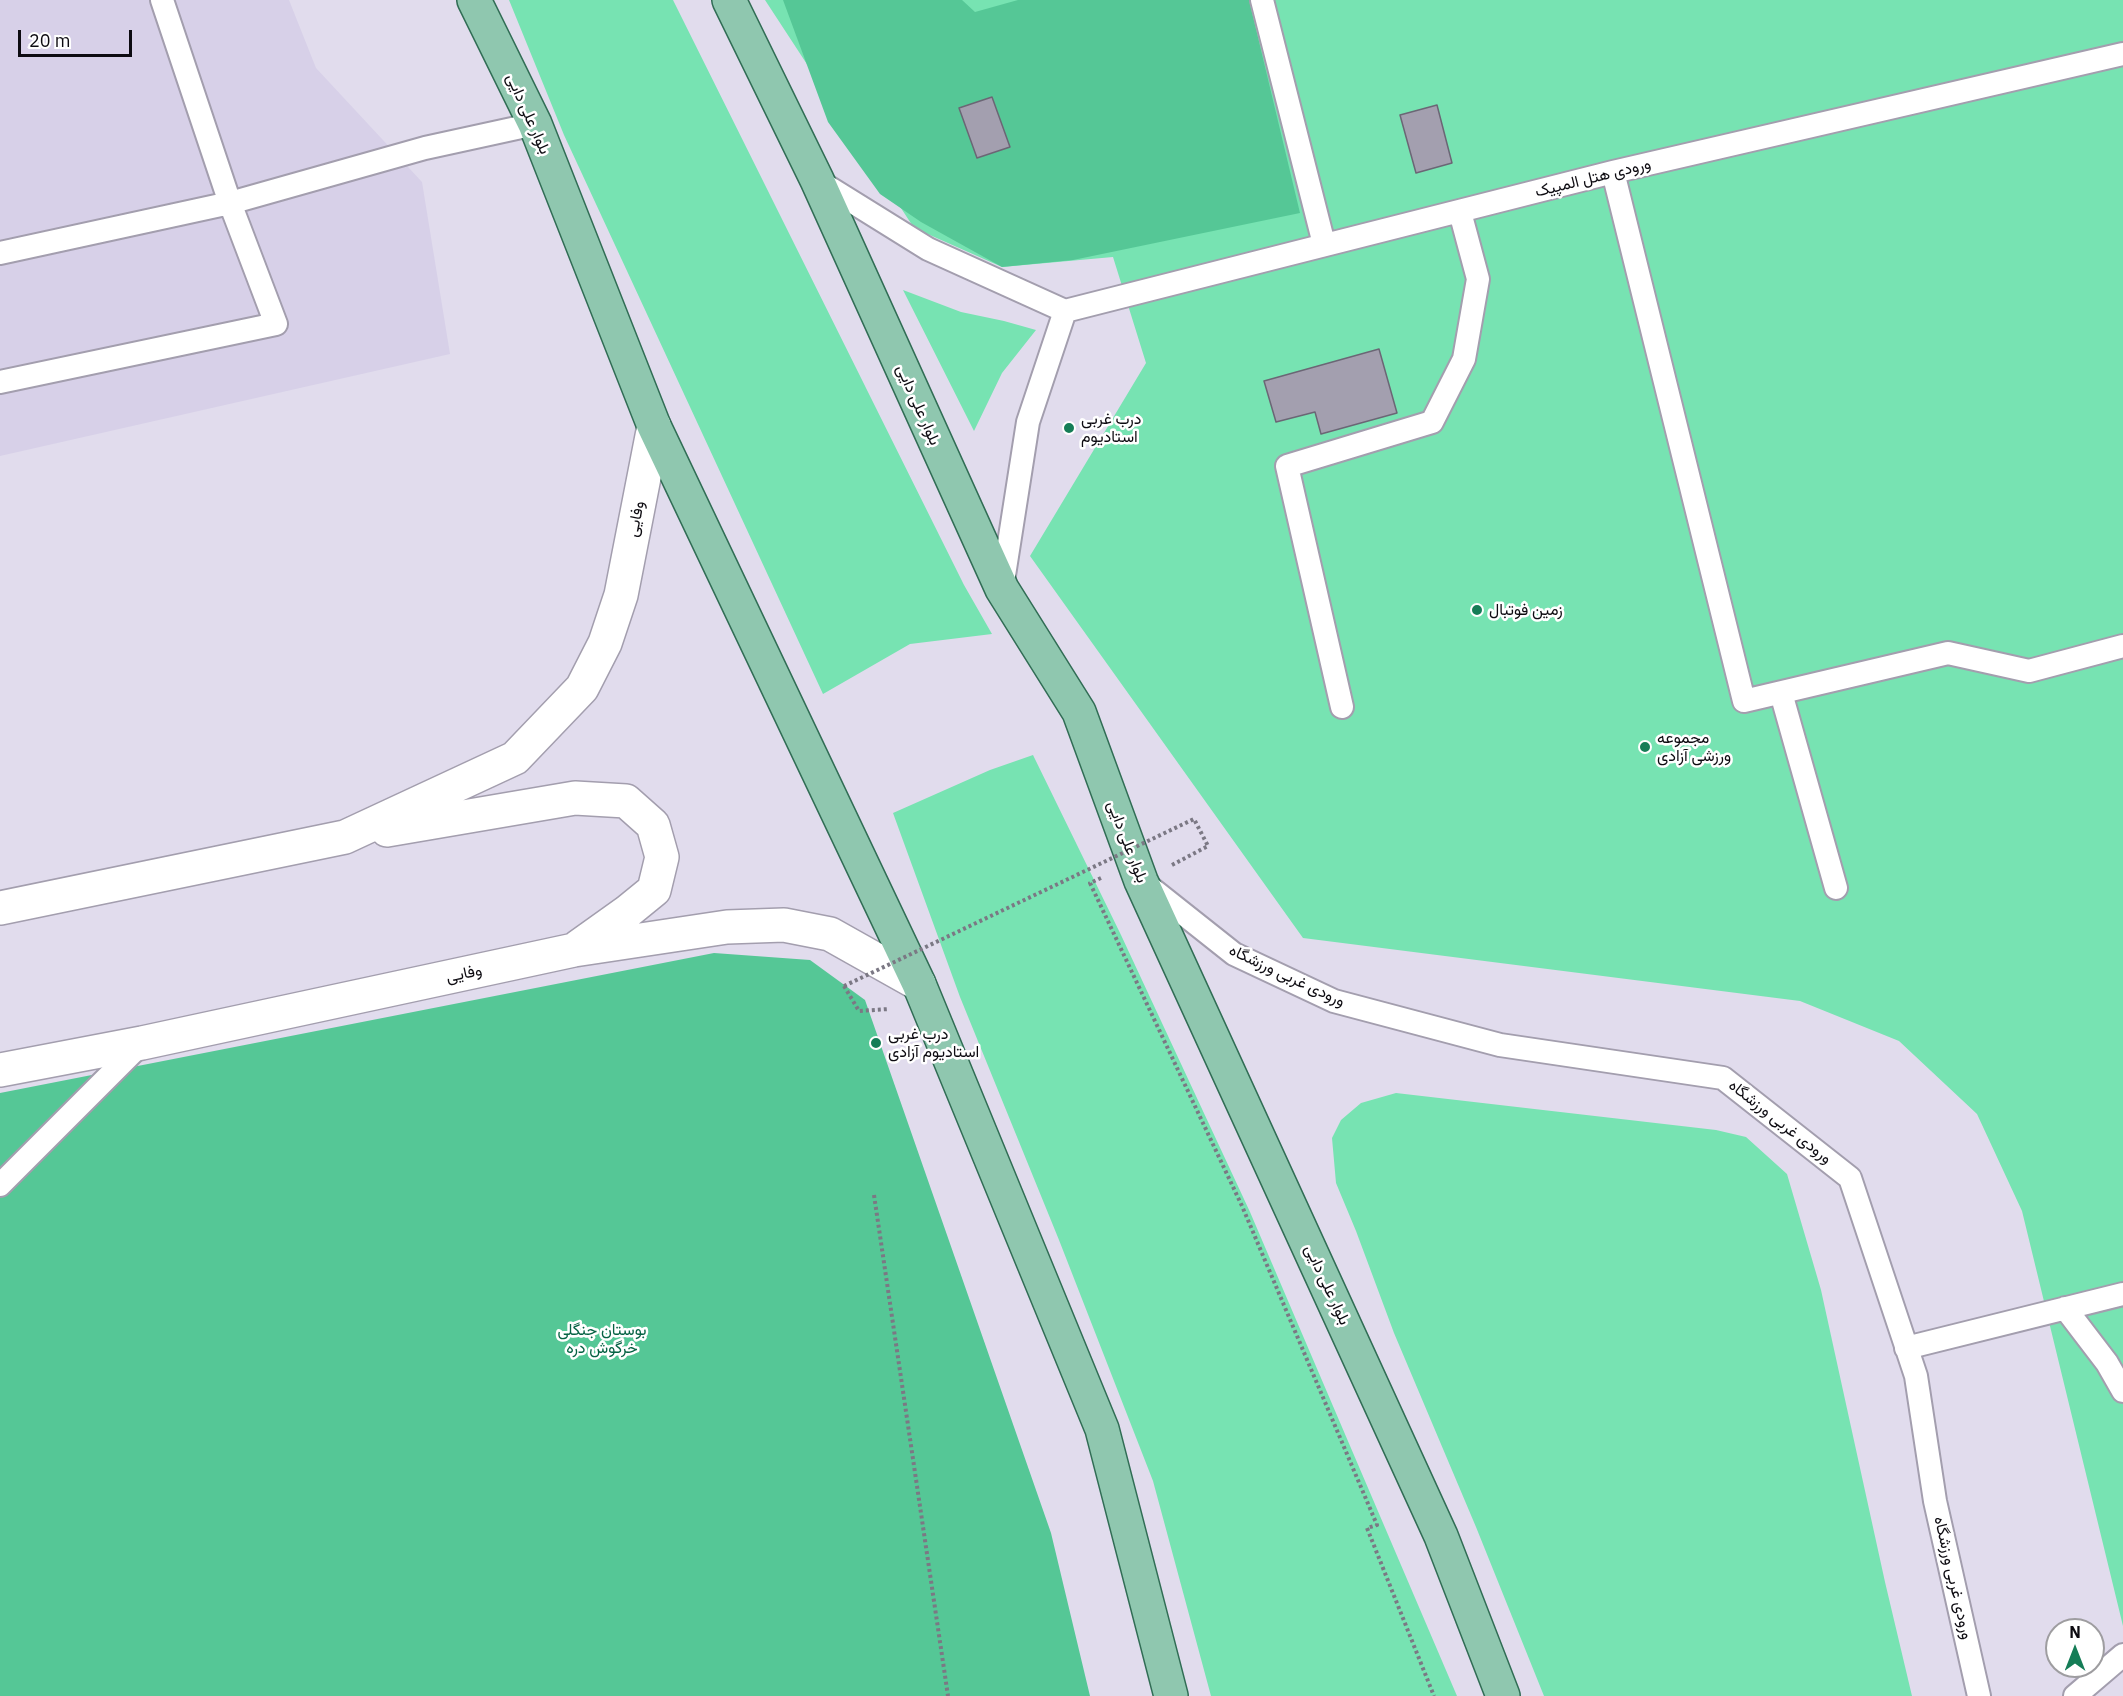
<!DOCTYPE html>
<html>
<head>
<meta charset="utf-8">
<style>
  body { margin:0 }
  #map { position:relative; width:2123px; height:1696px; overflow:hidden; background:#e1dced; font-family:"IBM Plex Sans",sans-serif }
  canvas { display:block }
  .north { position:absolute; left:2045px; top:1618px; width:60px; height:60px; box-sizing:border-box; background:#fff; border:2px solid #9e9da0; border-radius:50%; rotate:0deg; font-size:16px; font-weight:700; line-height:24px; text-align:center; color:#0d0b11 }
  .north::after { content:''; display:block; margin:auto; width:21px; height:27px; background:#157d57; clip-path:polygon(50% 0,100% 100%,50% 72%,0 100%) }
  .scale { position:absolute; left:18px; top:30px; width:114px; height:27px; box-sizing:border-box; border:3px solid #0d0b11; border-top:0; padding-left:8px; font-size:18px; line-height:21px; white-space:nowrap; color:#0d0b11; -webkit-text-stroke:4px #fff; paint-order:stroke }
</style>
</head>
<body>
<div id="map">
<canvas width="2123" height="1696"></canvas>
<div class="north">N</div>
<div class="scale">20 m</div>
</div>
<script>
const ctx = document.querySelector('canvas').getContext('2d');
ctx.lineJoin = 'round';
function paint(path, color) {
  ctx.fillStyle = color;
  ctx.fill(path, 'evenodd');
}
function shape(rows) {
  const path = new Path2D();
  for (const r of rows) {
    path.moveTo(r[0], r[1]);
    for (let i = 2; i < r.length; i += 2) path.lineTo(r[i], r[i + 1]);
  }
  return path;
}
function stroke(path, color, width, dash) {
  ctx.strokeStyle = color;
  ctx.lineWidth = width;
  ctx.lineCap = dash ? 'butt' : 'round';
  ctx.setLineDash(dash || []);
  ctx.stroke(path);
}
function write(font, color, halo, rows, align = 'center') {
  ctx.font = font + ' "IBM Plex Sans",Vazirmatn,sans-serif';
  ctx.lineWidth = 5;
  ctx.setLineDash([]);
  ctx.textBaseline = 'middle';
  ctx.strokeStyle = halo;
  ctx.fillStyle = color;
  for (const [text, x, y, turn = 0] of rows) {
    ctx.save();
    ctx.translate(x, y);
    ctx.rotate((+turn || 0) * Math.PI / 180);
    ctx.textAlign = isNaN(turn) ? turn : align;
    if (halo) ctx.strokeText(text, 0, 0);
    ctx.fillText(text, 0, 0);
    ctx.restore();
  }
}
paint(shape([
  [0,0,289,0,316,68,422,182,450,354,0,456]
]), '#d7d0e8');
paint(shape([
  [509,0,673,0,964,585,992,634,910,644,823,694,564,135],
  [765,0,2123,0,2123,1626,2022,1211,1977,1114,1899,1041,1800,1001,1303,938,1030,556,1146,363,1113,257,1002,267,914,228],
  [903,290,961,312,1004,321,1036,330,1002,373,974,431],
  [1033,755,1121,935,1250,1212,1457,1696,1211,1696,1153,1481,1059,1240,960,997,893,813,990,770],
  [1396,1093,1716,1130,1746,1137,1787,1174,1821,1290,1885,1582,1912,1696,1544,1696,1476,1527,1394,1333,1356,1231,1336,1183,1332,1138,1341,1120,1361,1103]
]), '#77e3b2');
paint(shape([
  [783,0,962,0,975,12,1018,0,1249,0,1300,213,1073,260,1002,267,921,222,880,194,828,122],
  [714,953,810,960,865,1000,1051,1533,1090,1696,0,1696,0,1093]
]), '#55c796');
const building = shape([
  [992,97,1010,147,977,158,959,108,992,97],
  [1437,105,1452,163,1416,173,1400,115,1437,105],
  [1379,349,1397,413,1321,434,1315,412,1276,422,1264,381,1379,349]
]);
paint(building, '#a39faf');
stroke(building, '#6b6675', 1.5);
const service = shape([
  [1262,0,1324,244],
  [1613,172,1744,701,1948,653,2029,671,2123,646],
  [817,180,928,249,1065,311,1028,422,1002,588],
  [0,253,230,203,425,148,535,124],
  [1065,311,1613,172,2123,54],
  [0,382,276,324,230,203,162,0],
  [1781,693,1836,888],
  [1342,707,1287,466,1432,422,1464,359,1478,279,1460,212],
  [1147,885,1234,954,1334,1001,1500,1045,1723,1078,1850,1178,1916,1376,1935,1501,1979,1696],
  [0,1185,142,1043],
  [2065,1308,2107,1363,2123,1391],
  [1906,1348,2123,1294],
  [2075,1696,2123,1655]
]);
const tertiary = shape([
  [387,830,575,798,626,801,653,825,662,857,654,890,627,912,578,947],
  [0,908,345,837,515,758,582,688,605,643,621,595,654,426],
  [0,1070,142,1043,574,950,727,927,784,925,830,934,919,984]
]);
const primary = shape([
  [474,0,535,124,654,426,919,984,1102,1429,1171,1696],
  [729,0,817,180,1002,589,1079,712,1141,881,1441,1536,1503,1696]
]);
stroke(service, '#a39eae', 26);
stroke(tertiary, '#a39eae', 36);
stroke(primary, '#316d55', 36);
stroke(shape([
  [1172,865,1208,846,1194,819],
  [1101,878,1090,883,1242,1206,1377,1525,1367,1528,1434,1696],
  [844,986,859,1011,889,1009],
  [874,1195,948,1696]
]), '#7b7884', 4, [3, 3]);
stroke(service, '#fff', 22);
stroke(tertiary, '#fff', 33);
stroke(primary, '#8fc7af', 33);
stroke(shape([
  [844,986,1194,819]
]), '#7b7884', 4, [3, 3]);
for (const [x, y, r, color] of [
  [1069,428,6,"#157d57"],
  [1477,610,6,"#157d57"],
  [1645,747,6,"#157d57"],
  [876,1043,6,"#157d57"]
]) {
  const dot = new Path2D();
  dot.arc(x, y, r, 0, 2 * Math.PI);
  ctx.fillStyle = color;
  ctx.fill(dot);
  stroke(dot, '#fff', 2);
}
write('16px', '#0d0b11', '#fff', [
  ["بلوار علی دایی",528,114,66],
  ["ورودی هتل المپیک",1593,178,-14],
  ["بلوار علی دایی",918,405,66],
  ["وفایی",636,519,-79],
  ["بلوار علی دایی",1127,842,69],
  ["وفایی",464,974,-12],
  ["ورودی غربی ورزشگاه",1287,976,25],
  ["ورودی غربی ورزشگاه",1780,1122,38],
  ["بلوار علی دایی",1327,1285,65],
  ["ورودی غربی ورزشگاه",1953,1578,77]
]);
write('16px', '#0d0b11', '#fff', [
  ["درب غربی",1081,419],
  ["استادیوم",1081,437],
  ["زمین فوتبال",1489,610],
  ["مجموعه",1657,738],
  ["ورزشی آزادی",1657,756],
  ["درب غربی",888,1034],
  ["استادیوم آزادی",888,1052]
], 'left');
write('16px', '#056243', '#fff', [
  ["بوستان جنگلی",602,1330],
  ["خرگوش دره",602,1348]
]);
</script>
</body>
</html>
